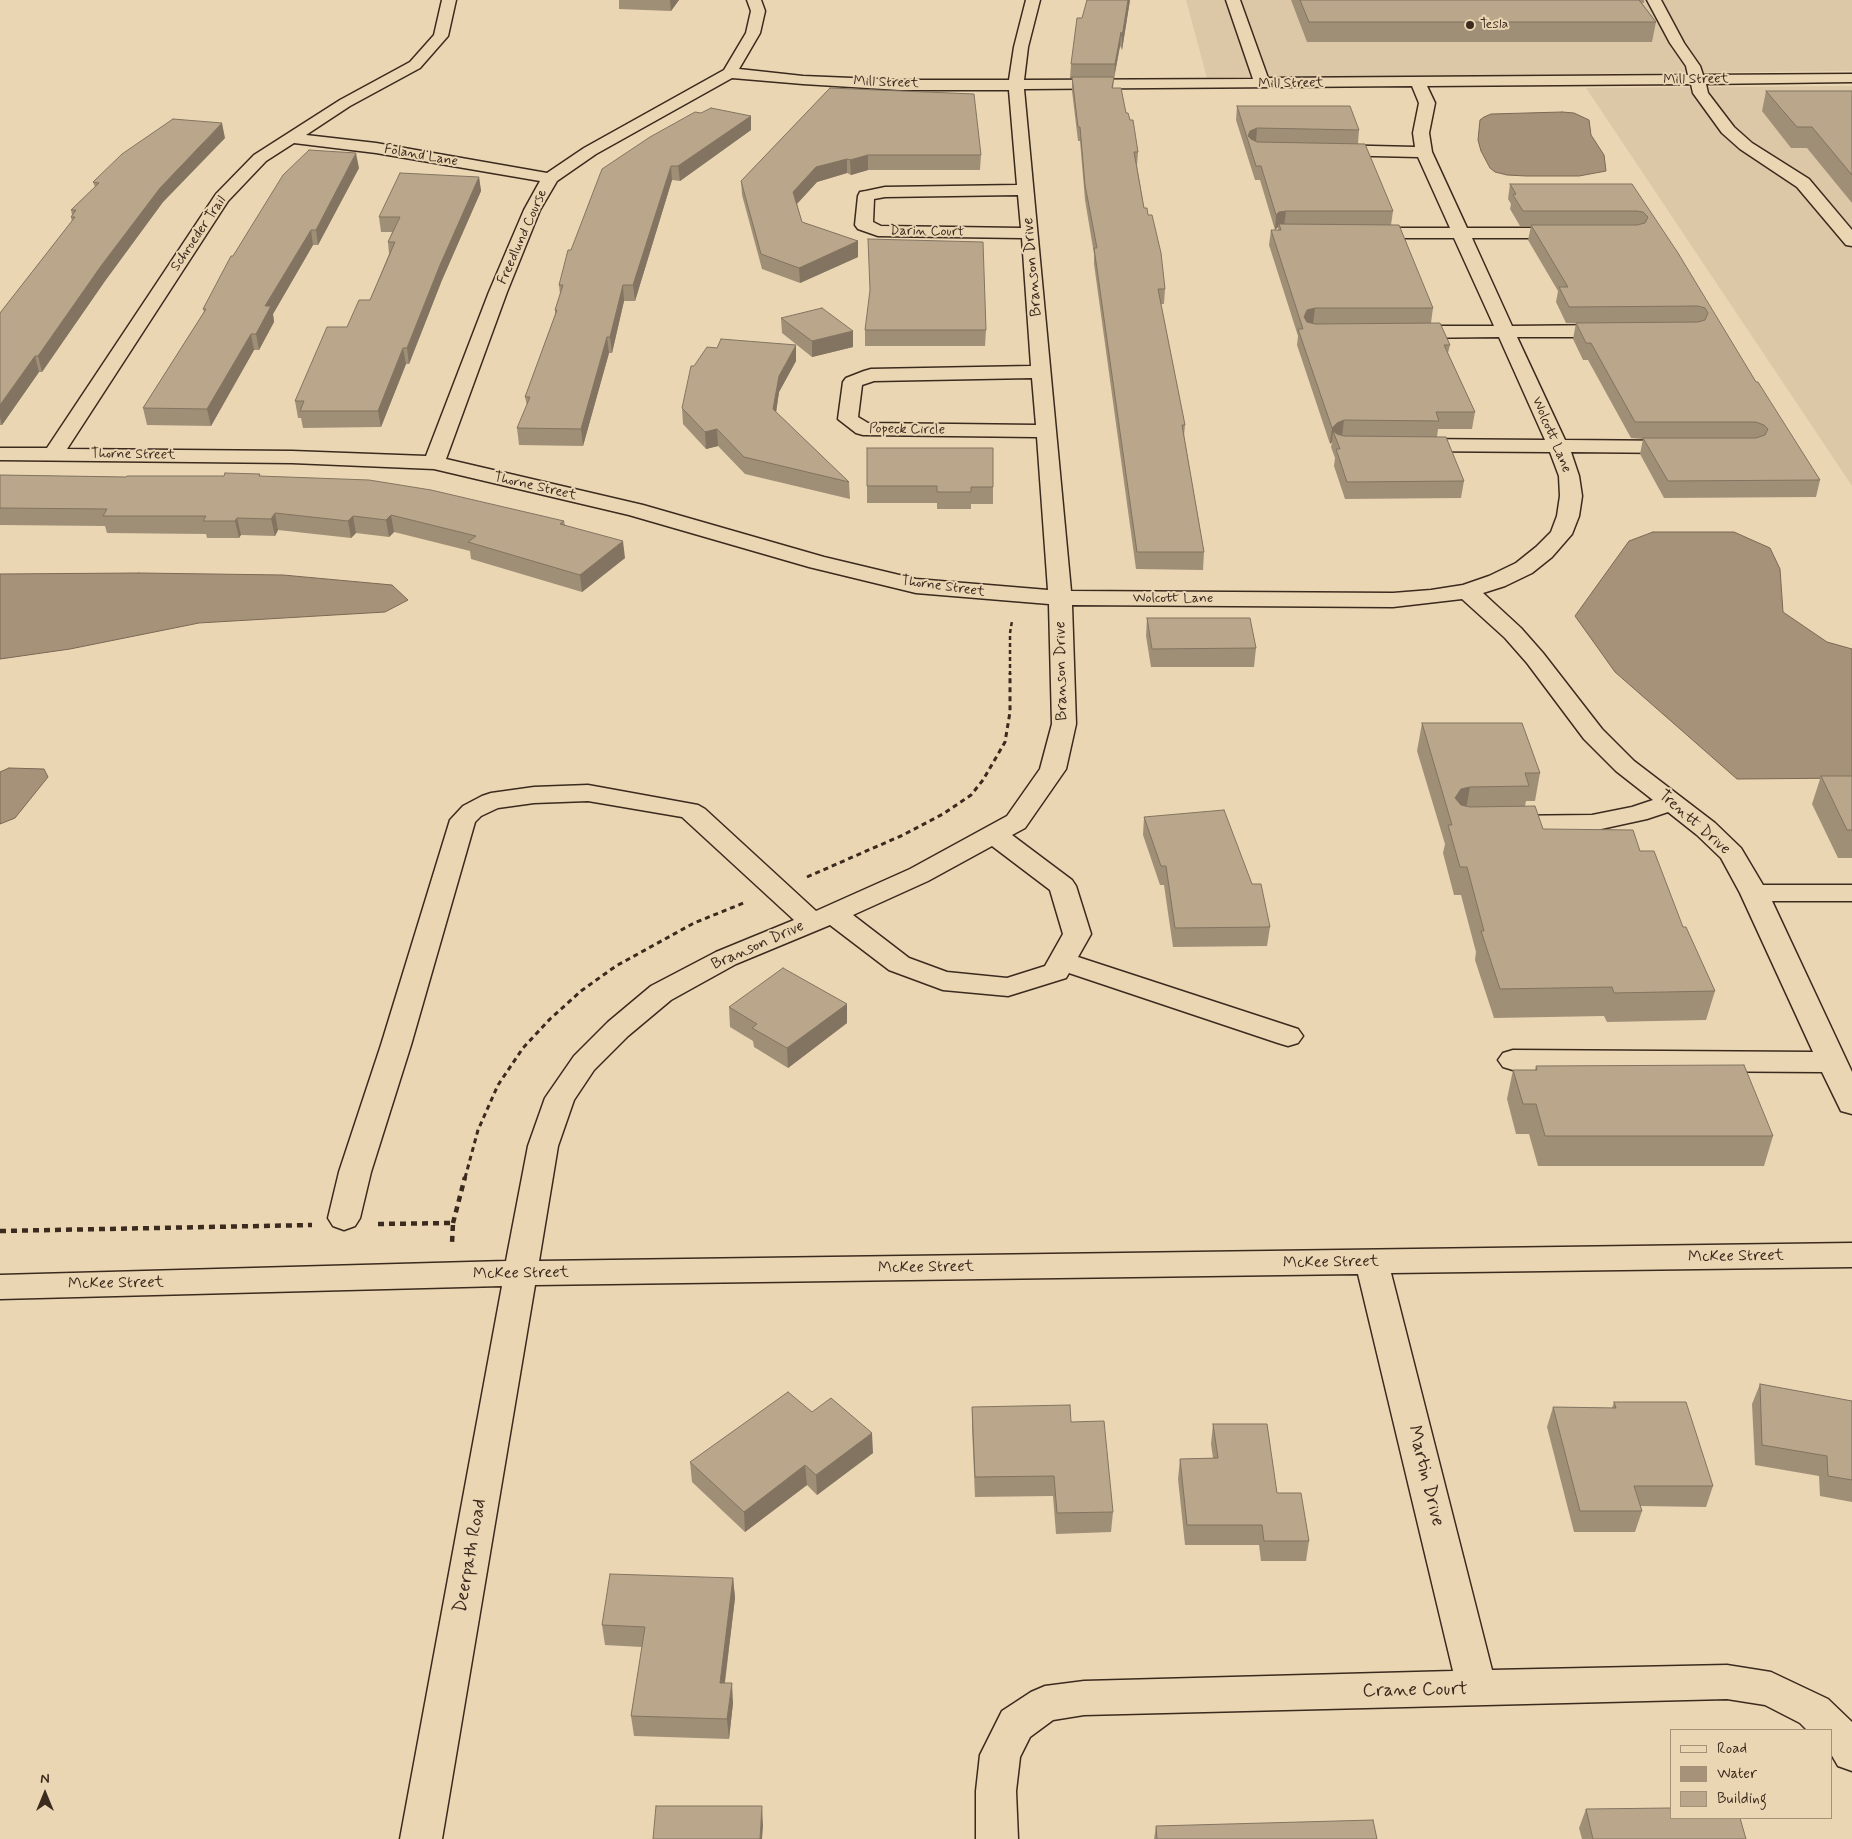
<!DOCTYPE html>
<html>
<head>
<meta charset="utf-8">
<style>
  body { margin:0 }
  #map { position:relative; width:1852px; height:1839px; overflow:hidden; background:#ebd6b4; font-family:Mynerve,sans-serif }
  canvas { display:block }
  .legend { position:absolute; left:1670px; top:1729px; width:162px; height:90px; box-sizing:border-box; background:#ebd6b4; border:1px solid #a59178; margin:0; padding:6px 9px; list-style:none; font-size:15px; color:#3b2a1e }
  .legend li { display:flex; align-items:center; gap:10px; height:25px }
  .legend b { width:25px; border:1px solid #a59178 }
  .north { position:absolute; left:20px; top:1769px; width:50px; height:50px; -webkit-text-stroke:4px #ebd6b4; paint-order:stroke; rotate:0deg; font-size:14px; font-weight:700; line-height:20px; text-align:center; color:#3b2a1e }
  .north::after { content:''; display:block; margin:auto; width:18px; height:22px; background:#3b2a1e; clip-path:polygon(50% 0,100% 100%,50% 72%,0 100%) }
</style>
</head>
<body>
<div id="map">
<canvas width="1852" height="1839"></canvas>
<ul class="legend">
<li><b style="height:6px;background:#ebd6b4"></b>Road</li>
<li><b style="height:14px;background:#a69279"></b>Water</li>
<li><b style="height:14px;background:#baa68a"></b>Building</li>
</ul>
<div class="north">N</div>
</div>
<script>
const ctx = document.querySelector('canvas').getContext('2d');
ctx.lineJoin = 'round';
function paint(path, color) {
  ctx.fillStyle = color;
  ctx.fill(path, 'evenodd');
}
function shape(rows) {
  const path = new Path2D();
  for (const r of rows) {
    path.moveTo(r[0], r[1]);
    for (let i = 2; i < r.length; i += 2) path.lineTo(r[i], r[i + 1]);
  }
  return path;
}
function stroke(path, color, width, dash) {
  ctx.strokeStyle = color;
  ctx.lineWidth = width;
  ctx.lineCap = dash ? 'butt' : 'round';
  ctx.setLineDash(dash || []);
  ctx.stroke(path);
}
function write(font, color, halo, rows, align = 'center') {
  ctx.font = font + ' Mynerve,sans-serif';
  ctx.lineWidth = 4;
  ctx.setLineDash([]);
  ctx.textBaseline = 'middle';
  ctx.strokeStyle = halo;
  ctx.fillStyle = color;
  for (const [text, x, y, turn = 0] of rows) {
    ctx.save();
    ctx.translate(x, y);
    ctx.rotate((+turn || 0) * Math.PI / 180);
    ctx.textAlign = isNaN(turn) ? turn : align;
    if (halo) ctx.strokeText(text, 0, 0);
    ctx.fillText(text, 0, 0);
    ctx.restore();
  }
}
paint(shape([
  [1186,0,1852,0,1852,71,1207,78],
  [1852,86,1852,486,1586,88]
]), '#dcc8a7');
const water = shape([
  [1562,112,1574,113,1589,120,1591,135,1604,155,1606,171,1579,176,1526,176,1507,175,1495,172,1490,168,1481,151,1478,140,1480,120,1484,117,1491,114,1562,112],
  [1653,532,1734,532,1770,548,1780,569,1783,612,1827,642,1852,649,1852,778,1737,779,1615,672,1575,616,1629,541,1653,532],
  [139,573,283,575,392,585,408,600,385,612,199,623,70,649,0,659,0,574,139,573],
  [9,768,44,769,48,777,15,818,0,824,0,772,9,768]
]);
paint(water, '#a69279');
stroke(water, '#7b6855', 1);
const minor = shape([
  [442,0,456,0,448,36,420,68,350,106,306,135,376,143,547,173,584,148,724,70,746,33,751,11,747,0,761,0,765,11,760,33,739,69,803,76,900,80,1009,80,1014,47,1026,0,1040,0,1028,47,1024,80,1253,79,1226,0,1240,0,1268,78,1688,75,1686,66,1670,43,1647,0,1661,0,1684,43,1700,66,1703,75,1852,74,1852,82,1706,84,1708,93,1734,127,1752,143,1809,179,1852,230,1852,246,1846,245,1797,187,1740,149,1722,133,1693,93,1691,84,1427,86,1435,103,1429,133,1432,152,1467,228,1565,228,1571,229,1574,233,1571,237,1565,238,1472,238,1512,326,1611,325,1618,327,1620,331,1618,335,1611,337,1517,337,1565,440,1678,441,1685,443,1688,447,1685,451,1678,453,1571,452,1579,476,1582,496,1579,516,1572,534,1552,557,1532,573,1505,586,1483,593,1521,628,1543,653,1602,729,1634,761,1715,823,1741,848,1763,885,1852,885,1852,901,1772,901,1852,1072,1852,1114,1841,1111,1822,1072,1513,1070,1503,1067,1498,1060,1503,1053,1513,1050,1813,1052,1740,893,1721,858,1697,835,1668,812,1647,819,1592,831,1503,832,1494,830,1490,824,1494,818,1503,816,1592,815,1632,807,1653,800,1616,771,1584,739,1527,663,1505,638,1462,599,1393,607,1072,605,1076,724,1066,769,1025,828,1012,835,1072,880,1076,886,1091,934,1078,957,1298,1029,1303,1036,1298,1043,1288,1046,1278,1043,1069,973,1066,978,1008,996,943,990,889,970,830,925,736,964,671,1000,628,1036,594,1070,574,1100,558,1146,539,1261,1852,1243,1852,1267,1391,1273,1492,1670,1727,1665,1771,1672,1828,1699,1852,1722,1852,1771,1838,1766,1831,1754,1831,1730,1807,1730,1800,1723,1765,1705,1727,1699,1084,1715,1053,1720,1030,1737,1020,1757,1016,1791,1018,1839,976,1839,976,1791,980,1755,1002,1711,1031,1692,1045,1686,1084,1681,1453,1671,1358,1274,535,1285,442,1839,400,1839,502,1286,0,1299,0,1275,506,1261,528,1146,545,1098,574,1056,608,1022,651,986,716,952,794,920,682,817,588,801,534,803,498,808,481,816,475,822,411,1045,371,1172,360,1218,355,1226,344,1230,333,1226,328,1218,339,1172,381,1045,450,820,463,806,482,796,491,793,534,787,588,785,698,805,705,809,816,911,910,869,1007,816,1040,769,1052,724,1049,604,916,593,809,567,629,515,434,469,292,463,0,460,0,448,47,448,216,194,254,155,340,100,410,62,434,35,442,0],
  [732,78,803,84,900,90,1009,90,1017,185,885,187,866,191,860,192,858,196,855,225,858,229,878,236,1022,238,1031,366,871,369,864,371,846,378,843,382,838,419,856,433,863,435,1037,437,1048,590,916,579,824,557,643,505,446,459,507,292,540,210,557,181,596,154,732,78],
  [1412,86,1419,103,1413,133,1415,147,1330,145,1324,147,1322,150,1324,153,1330,155,1418,157,1450,228,1366,228,1360,229,1357,233,1360,237,1366,238,1454,238,1494,326,1407,326,1400,328,1398,332,1400,336,1407,338,1499,337,1545,440,1411,439,1404,441,1401,445,1404,449,1411,451,1550,452,1559,476,1560,496,1557,516,1551,532,1536,547,1516,563,1489,576,1463,585,1431,590,1393,593,1071,591,1024,89,1412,86],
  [294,143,376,153,540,181,524,210,489,292,426,456,292,451,67,449,228,201,266,161,294,143],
  [1018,195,1021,228,881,226,873,222,874,199,885,197,1018,195],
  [1032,378,1036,425,868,423,858,417,862,385,874,381,1032,378],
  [992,846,1050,890,1063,934,1045,966,1007,978,947,972,909,958,853,915,928,881,992,846]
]);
stroke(minor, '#3b2a1e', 3);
stroke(shape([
  [1010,675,1010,633,1012,621]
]), '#3b2a1e', 2.5, [4, 3]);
stroke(shape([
  [807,877,903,835,943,814,971,795,983,780,1005,742,1010,712,1010,673],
  [465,1178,478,1130,498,1085,523,1048,550,1019,581,991,616,966,694,923,746,902]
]), '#3b2a1e', 3, [5, 4]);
stroke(shape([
  [453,1223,465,1177],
  [378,1224,453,1223,452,1244],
  [0,1231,312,1225]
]), '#3b2a1e', 4.5, [6, 5]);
paint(minor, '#ebd6b4');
paint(shape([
  [619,0,679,0,671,11,619,9],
  [1130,0,1122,50,1120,46,1114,78,1113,88,1130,120,1138,152,1137,166,1144,208,1165,289,1164,304,1161,304,1185,425,1184,436,1204,552,1203,570,1136,569,1094,264,1094,254,1085,200,1080,141,1078,141,1072,91,1072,78,1070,78,1071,64,1082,18],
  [1291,0,1644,0,1644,3,1642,3,1656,22,1652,42,1307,42],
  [830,88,981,155,980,170,868,170,851,175,847,173,817,182,797,204,802,222,858,241,858,257,800,283,762,269,742,195,741,181],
  [1766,91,1852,91,1852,203,1807,148,1791,148,1762,111],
  [1237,106,1359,130,1358,143,1393,211,1391,225,1433,308,1431,323,1450,345,1448,353,1475,412,1472,429,1438,429,1437,437,1464,481,1461,498,1345,499,1334,466,1335,458,1331,447,1332,442,1330,444,1297,345,1298,336,1269,245,1271,230,1278,230,1278,227,1275,230,1260,180,1255,180,1236,120],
  [701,113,751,116,751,130,680,181,672,180,635,301,624,301,612,353,609,353,583,446,519,445,517,428,527,406,525,397,555,315,555,310,560,294,559,285,571,250],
  [225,138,163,202,105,281,42,372,39,372,2,425,0,425,0,313,72,222,71,217,72,215,71,210,95,187,93,182],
  [359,168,318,245,313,245,273,314,274,322,259,350,254,350,211,426,147,425,143,408,204,312,203,309,233,256],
  [479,177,481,191,442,280,409,364,406,364,381,427,303,428,301,418,298,418,295,401,347,327,370,300,389,254,388,242,392,232,381,232,379,217],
  [1510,184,1632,184,1756,382,1820,480,1816,497,1664,498,1640,454,1643,439,1631,438,1588,360,1583,360,1573,339,1576,323,1566,323,1556,302,1558,291,1528,240,1531,226,1520,226,1510,209,1511,204,1508,199],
  [781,318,853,331,853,347,812,357,782,333],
  [865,330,986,330,985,346,865,346],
  [796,361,779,392,776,412,849,482,850,499,745,474,718,446,706,449,683,424,682,408],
  [867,448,993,487,993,504,971,504,971,509,937,509,937,503,867,503],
  [260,474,260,476,564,521,565,525,625,558,582,592,471,559,470,551,394,532,389,537,356,533,351,538,278,530,275,536,241,535,239,538,207,538,206,534,107,533,105,526,0,525,0,475,126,477,224,476],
  [1147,618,1256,648,1254,667,1151,667,1146,636],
  [1422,723,1540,773,1535,801,1526,801,1525,806,1543,829,1640,851,1683,927,1715,991,1706,1020,1607,1022,1604,1016,1494,1018,1475,960,1476,952,1461,895,1454,895,1443,853,1445,844,1417,751],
  [1821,776,1852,776,1852,858,1838,858,1812,804],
  [1144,817,1252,884,1270,927,1267,946,1173,947,1164,885,1160,885,1143,835],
  [847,1004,847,1023,788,1068,754,1047,753,1041,730,1027,729,1007],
  [1536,1066,1773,1136,1764,1166,1538,1166,1529,1134,1516,1134,1507,1099,1513,1070,1535,1070],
  [1760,1384,1852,1401,1852,1502,1820,1496,1819,1476,1755,1465,1752,1404],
  [1614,1402,1713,1486,1706,1507,1640,1506,1642,1511,1635,1532,1574,1532,1547,1427,1553,1407,1612,1408],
  [972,1407,1071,1422,1113,1512,1111,1532,1056,1534,1053,1496,975,1497,972,1427],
  [812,1412,873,1453,817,1495,807,1485,745,1532,692,1482,690,1462],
  [1213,1424,1277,1493,1309,1541,1306,1561,1261,1561,1259,1545,1185,1545,1178,1479,1180,1459,1213,1458,1211,1444],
  [733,1578,735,1598,725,1683,733,1703,729,1739,634,1736,631,1716,642,1647,605,1645,602,1625],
  [1586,1809,1746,1839,1582,1839,1579,1828],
  [1156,1826,1377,1839,1154,1839]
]), '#a08f77');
paint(shape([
  [670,0,679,0,671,11],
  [1128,0,1130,0,1122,50,1122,37],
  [1121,32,1120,46,1114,78,1115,64],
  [751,116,751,130,680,181,678,166],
  [222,123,225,138,163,202,105,281,42,372,38,356,101,266,160,188],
  [1257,128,1256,142,1249,145,1248,136,1250,131],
  [356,153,359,168,318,245,316,230],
  [868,155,868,170,851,175,850,160],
  [847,159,847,173,817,182,794,207,793,192,816,167],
  [671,166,672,180,635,301,633,285],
  [479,177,481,191,442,280,409,364,407,348,440,265],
  [1286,211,1284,226,1279,224,1278,227,1275,230,1276,215,1279,212],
  [311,230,313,245,273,314,274,322,259,350,256,334,265,306],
  [858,241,858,257,800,283,799,268],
  [623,285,624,301,612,353,610,337],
  [1315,308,1313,324,1305,326,1304,317,1307,310],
  [853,331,853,347,812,357,812,341],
  [251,334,254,350,211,426,207,409],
  [607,337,609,353,583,446,581,429],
  [796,345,796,361,779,392,774,426,773,409,779,376],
  [403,348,406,364,381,427,378,411],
  [35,356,39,372,2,425,0,417,0,405],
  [1344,420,1342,437,1336,439,1333,431,1332,442,1330,444,1332,428,1337,423],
  [717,429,718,446,706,449,705,432],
  [275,513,278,530,275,536,271,519],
  [391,515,394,532,389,537,386,520],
  [353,516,356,533,351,538,348,521],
  [237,518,241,535,239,538,235,521],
  [623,541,625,558,582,592,580,575],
  [1470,787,1465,815,1455,798,1461,789],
  [847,1004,847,1023,788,1068,787,1048],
  [872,1433,873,1453,817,1495,816,1475],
  [805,1465,807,1485,745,1532,744,1512],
  [733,1578,735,1598,722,1703,720,1683],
  [732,1683,733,1703,729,1739,727,1719],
  [762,1806,763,1826,762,1839,760,1839]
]), '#827461');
const building = shape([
  [1087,0,1128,0,1122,37,1121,32,1115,64,1071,64,1077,18,1082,18,1087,0],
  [1300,0,1639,0,1656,22,1309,22,1300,0],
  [1072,77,1114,77,1112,88,1121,88,1126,113,1128,113,1130,120,1133,120,1138,152,1134,152,1144,208,1147,208,1148,215,1152,215,1161,253,1165,289,1158,289,1185,425,1182,425,1204,552,1137,552,1094,248,1097,248,1085,185,1080,127,1078,127,1072,77],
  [830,88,974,94,981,155,868,155,850,160,847,159,816,167,793,192,802,222,858,241,799,268,761,254,741,181,830,88],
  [1766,91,1852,91,1852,175,1812,127,1797,127,1766,91],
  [1237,106,1350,106,1359,130,1257,128,1250,131,1248,136,1251,139,1257,142,1365,144,1393,211,1286,211,1279,212,1276,215,1261,166,1256,166,1237,106],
  [711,108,751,116,678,166,671,166,633,285,623,285,610,337,607,337,581,429,517,428,530,397,525,397,557,310,555,310,563,285,559,285,568,250,571,250,602,169,650,137,695,112,701,113,711,108],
  [173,119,222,123,160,188,101,266,38,356,35,356,0,405,0,313,75,217,71,217,76,210,71,210,99,183,93,182,122,154,173,119],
  [309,150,356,153,316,230,311,230,265,306,271,306,256,334,251,334,207,409,143,408,206,309,203,309,231,256,233,256,283,175,309,150],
  [400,173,479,177,440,265,407,348,403,348,378,411,300,411,304,401,295,401,327,327,347,327,359,300,370,300,395,242,388,242,400,217,379,217,400,173],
  [1510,184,1632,184,1678,253,1756,382,1758,382,1820,480,1668,481,1643,438,1756,438,1765,435,1768,429,1764,425,1756,422,1635,422,1591,343,1586,343,1576,323,1698,322,1705,320,1708,313,1705,308,1698,306,1569,307,1559,287,1568,287,1531,225,1637,225,1645,223,1648,217,1643,212,1637,211,1523,211,1513,195,1516,194,1510,184],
  [1279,224,1399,225,1433,308,1315,308,1307,310,1304,317,1307,322,1315,324,1440,323,1450,345,1444,345,1475,412,1436,412,1439,421,1344,420,1337,423,1332,428,1298,329,1303,329,1271,230,1281,230,1279,224],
  [868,239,983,242,986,330,865,330,870,290,868,239],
  [822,308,853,331,812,341,781,318,822,308],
  [721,339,796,345,779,376,773,409,849,482,744,457,717,429,705,432,682,408,691,366,694,366,707,347,717,348,721,339],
  [1333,431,1337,434,1344,436,1446,437,1464,481,1347,482,1336,449,1340,449,1333,431],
  [867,448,993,448,993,487,971,487,971,492,937,492,937,486,867,486,867,448],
  [225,473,260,474,259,476,369,480,431,490,564,521,560,524,623,541,580,575,468,542,476,536,391,515,386,520,353,516,348,521,275,513,271,519,237,518,235,521,203,521,206,516,103,516,107,509,0,508,0,475,126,477,127,476,224,476,225,473],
  [1147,618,1250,618,1256,648,1152,649,1147,618],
  [1422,723,1522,723,1540,773,1525,773,1529,786,1470,787,1461,789,1455,798,1461,805,1470,807,1535,806,1543,829,1633,830,1640,851,1654,851,1683,927,1686,927,1715,991,1614,993,1612,987,1500,989,1481,931,1484,931,1467,867,1460,867,1448,825,1452,825,1422,723],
  [1821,776,1852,776,1852,830,1847,830,1821,776],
  [1224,810,1252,884,1261,884,1270,927,1175,928,1166,866,1161,866,1144,817,1224,810],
  [783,968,847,1004,787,1048,752,1028,757,1024,729,1007,783,968],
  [1744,1065,1773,1136,1545,1136,1536,1104,1523,1104,1513,1070,1537,1070,1536,1066,1744,1065],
  [1760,1384,1852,1401,1852,1480,1828,1476,1827,1456,1762,1445,1760,1384],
  [788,1392,812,1412,831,1398,872,1433,816,1475,805,1465,744,1512,690,1462,788,1392],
  [1614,1402,1686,1402,1713,1486,1634,1486,1642,1511,1580,1511,1553,1407,1616,1408,1614,1402],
  [1070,1405,1071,1422,1104,1421,1113,1512,1057,1513,1054,1476,975,1477,972,1407,1070,1405],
  [1213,1424,1267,1424,1277,1493,1301,1493,1309,1541,1264,1541,1262,1525,1187,1525,1180,1459,1218,1458,1213,1424],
  [610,1574,733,1578,720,1683,732,1683,727,1719,631,1716,645,1627,602,1625,610,1574],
  [656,1806,762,1806,760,1839,653,1839,656,1806],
  [1671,1808,1671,1818,1740,1818,1746,1839,1593,1839,1586,1809,1671,1808],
  [1373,1820,1377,1839,1157,1839,1156,1826,1373,1820]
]);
paint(building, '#baa68a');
stroke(building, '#827461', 1);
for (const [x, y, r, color] of [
  [1470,25,5,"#3b2a1e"]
]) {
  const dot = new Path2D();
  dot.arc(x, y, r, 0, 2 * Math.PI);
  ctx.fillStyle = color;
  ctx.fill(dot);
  stroke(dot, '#ebd6b4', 2);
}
write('14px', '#3b2a1e', '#ebd6b4', [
  ["Tesla",1480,25]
], 'left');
write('14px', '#3b2a1e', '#ebd6b4', [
  ["Mill Street",1696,80,-1],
  ["Mill Street",886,83,2],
  ["Mill Street",1291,84,-1],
  ["Foland Lane",421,156,10],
  ["Darin Court",927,232,1],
  ["Schroeder Trail",199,234,-56],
  ["Freedlund Course",523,237,-66],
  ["Popeck Circle",907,430,1],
  ["Wolcott Lane",1551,435,67],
  ["Thorne Street",133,455,1],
  ["Thorne Street",535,487,13],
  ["Thorne Street",943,587,8],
  ["Wolcott Lane",1173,599]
]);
write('16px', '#3b2a1e', '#ebd6b4', [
  ["Branson Drive",1033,267,-95],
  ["Branson Drive",1062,671,-91],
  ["Trentt Drive",1694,823,41],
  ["Branson Drive",758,946,-24],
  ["McKee Street",1736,1257,-1],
  ["McKee Street",1331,1263,-1],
  ["McKee Street",926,1268,-1],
  ["McKee Street",521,1274,-1],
  ["McKee Street",116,1284,-1]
]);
write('19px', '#3b2a1e', '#ebd6b4', [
  ["Martin Drive",1425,1476,76],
  ["Deerpath Road",471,1556,-80],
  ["Crane Court",1415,1691,-1]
]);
</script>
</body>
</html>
